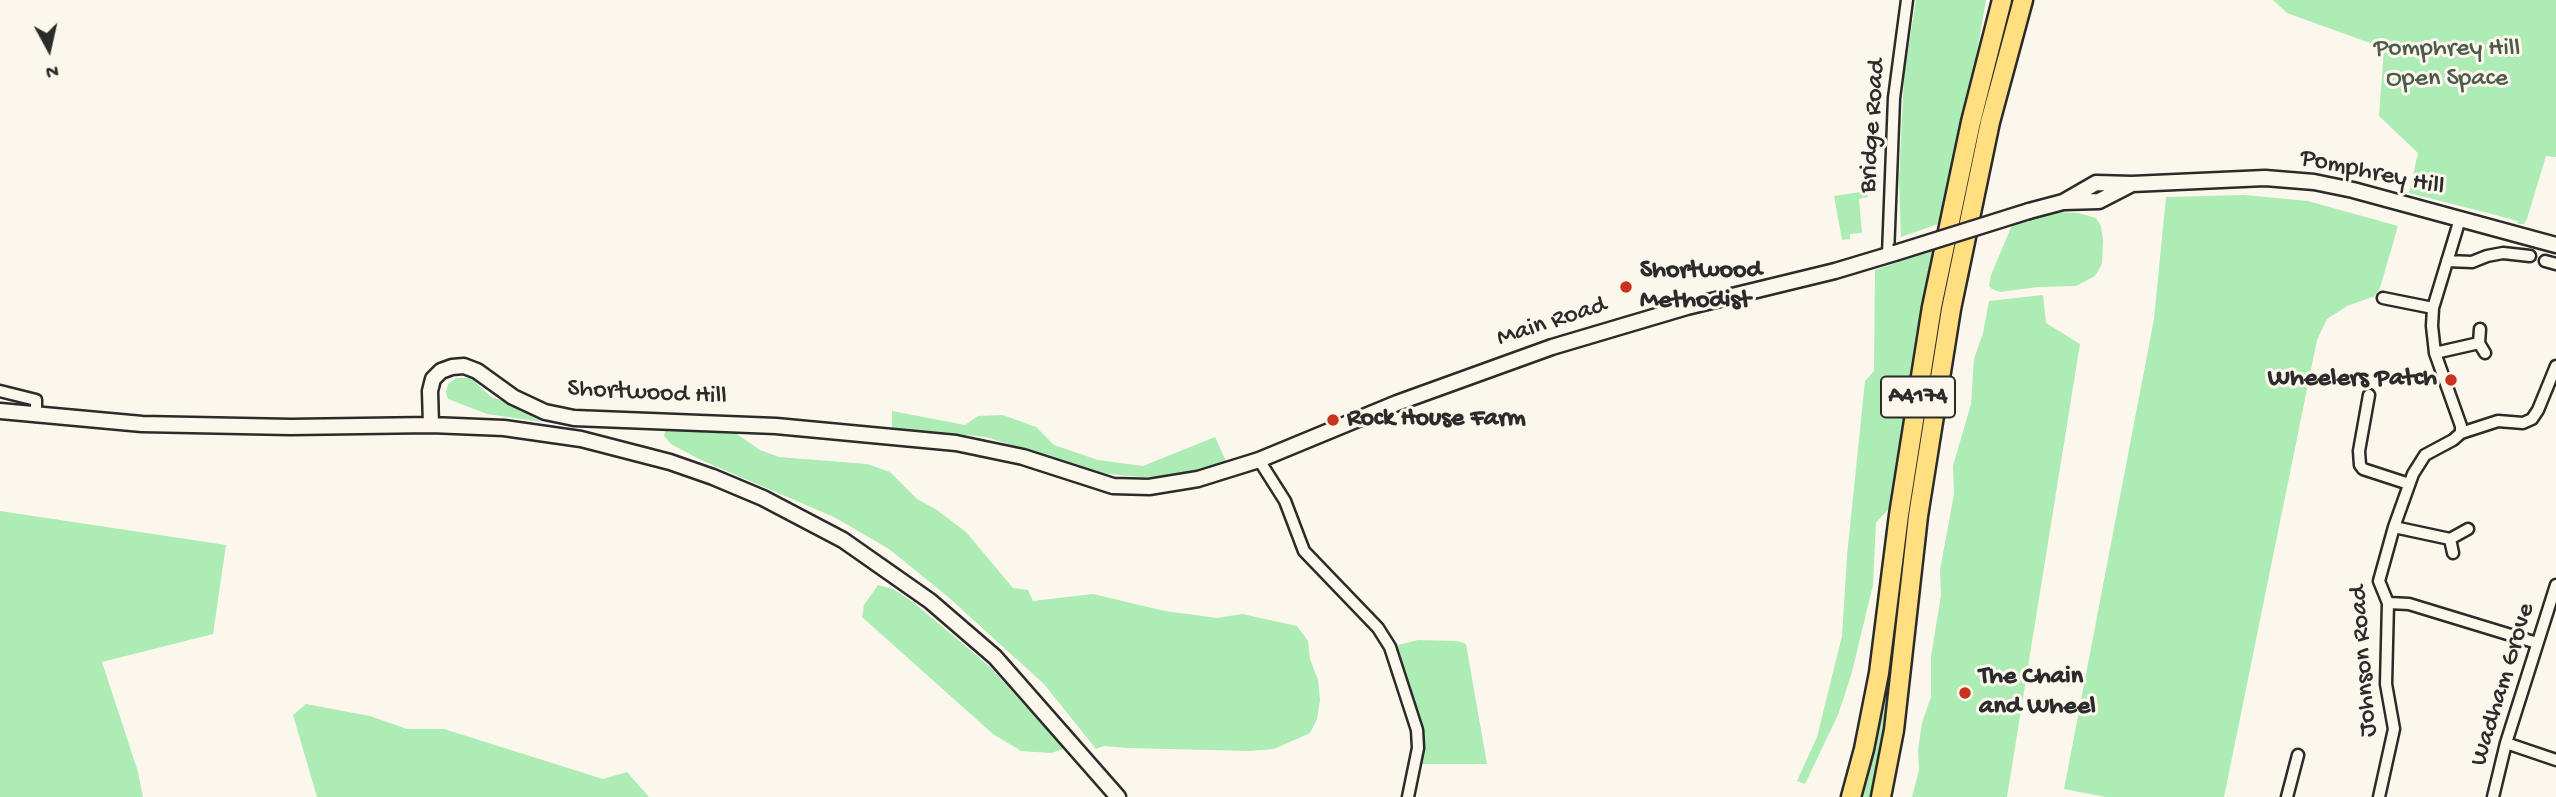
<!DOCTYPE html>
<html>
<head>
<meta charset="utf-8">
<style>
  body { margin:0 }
  #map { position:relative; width:2556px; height:797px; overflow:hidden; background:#fbf7ec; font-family:"Gochi Hand",sans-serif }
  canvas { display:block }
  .north { position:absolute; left:14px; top:14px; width:70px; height:70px; -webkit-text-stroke:5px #fbf7ec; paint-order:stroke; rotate:172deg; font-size:19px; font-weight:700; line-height:28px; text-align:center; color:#2b2b2b }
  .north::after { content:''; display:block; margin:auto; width:24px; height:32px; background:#2b2b2b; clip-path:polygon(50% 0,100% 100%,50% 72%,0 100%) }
</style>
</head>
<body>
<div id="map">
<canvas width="2556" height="797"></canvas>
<div class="north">N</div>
</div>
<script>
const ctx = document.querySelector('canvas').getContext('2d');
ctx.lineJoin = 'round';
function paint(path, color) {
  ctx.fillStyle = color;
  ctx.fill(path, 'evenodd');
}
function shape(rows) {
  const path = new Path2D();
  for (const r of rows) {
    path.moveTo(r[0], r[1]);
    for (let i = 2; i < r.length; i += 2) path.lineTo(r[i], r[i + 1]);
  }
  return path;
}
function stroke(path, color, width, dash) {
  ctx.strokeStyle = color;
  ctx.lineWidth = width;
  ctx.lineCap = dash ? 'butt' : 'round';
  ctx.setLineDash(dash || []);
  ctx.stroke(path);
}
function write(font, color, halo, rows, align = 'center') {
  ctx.font = font + ' "Gochi Hand",sans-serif';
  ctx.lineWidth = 6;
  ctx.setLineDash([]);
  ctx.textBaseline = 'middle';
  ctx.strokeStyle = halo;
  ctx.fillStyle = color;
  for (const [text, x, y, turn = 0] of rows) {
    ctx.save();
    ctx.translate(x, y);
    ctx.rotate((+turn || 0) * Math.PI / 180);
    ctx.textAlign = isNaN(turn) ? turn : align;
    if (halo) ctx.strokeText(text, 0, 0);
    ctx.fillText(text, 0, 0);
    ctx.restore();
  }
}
paint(shape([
  [1916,0,1986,0,1974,70,1938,224,1901,237,1899,181,1904,77],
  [2010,0,2013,0,1989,97,1907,543,1884,738,1874,797,1858,797,1888,659,1931,365,1959,221],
  [2273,0,2556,0,2556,157,2546,156,2527,219,2524,224,2518,224,2517,221,2492,214,2409,193,2418,153,2379,116,2384,48,2287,13],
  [1867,191,1868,197,1859,199,1862,233,1850,234,1850,239,1842,240,1834,196],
  [2244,195,2308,201,2398,226,2380,288,2375,296,2347,306,2327,319,2317,340,2224,797,2106,797,2064,789,2154,319,2166,197],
  [2057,212,2078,213,2096,218,2101,226,2103,240,2102,264,2095,276,2076,286,2038,287,2000,292,1992,289,1989,286,1991,275,2012,225],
  [1933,250,1916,344,1890,508,1876,522,1873,585,1852,672,1838,715,1805,784,1797,781,1817,737,1842,636,1847,556,1865,381,1874,371,1875,270],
  [2043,295,2046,323,2080,344,2007,797,1912,797,1919,770,1918,750,1922,723,1931,697,1931,657,1941,595,1940,570,1954,494,1953,466,1971,404,1974,359,1983,333,1989,301],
  [456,378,471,378,491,397,509,403,542,422,487,414,448,399,446,393,448,384],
  [892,411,965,425,978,416,1003,415,1036,427,1054,445,1098,460,1143,466,1215,437,1226,461,1179,476,1141,477,1099,473,986,437,892,428],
  [666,428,728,428,760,450,779,457,867,464,890,472,917,499,937,510,966,532,1013,588,1028,590,1033,601,1093,594,1165,611,1217,618,1242,614,1297,626,1308,641,1310,659,1318,680,1320,700,1317,719,1310,733,1274,749,1248,751,1128,748,1104,746,1096,749,1044,684,947,596,889,549,834,517,701,460,671,444,664,436],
  [0,511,226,545,213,634,102,662,138,772,143,797,0,797],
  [878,585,893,589,914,603,963,644,991,668,1064,749,1051,753,1021,751,993,734,862,617,864,605],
  [1418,640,1457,641,1466,644,1487,764,1421,764,1420,719,1394,646],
  [306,704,370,716,407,729,444,729,603,779,627,772,649,797,317,797,293,715]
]), '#adecb4');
const minor = shape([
  [2460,219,2433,308,2432,326,2435,353,2461,426,2461,433],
  [1888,255,1894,98,1907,0],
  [2447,261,2472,262,2487,256,2503,253,2530,256],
  [2545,261,2556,264],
  [2383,298,2433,308],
  [2479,343,2485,353],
  [2435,353,2479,343,2480,329],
  [0,391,36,400,36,416],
  [2369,395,2359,451,2360,465,2363,469,2409,484],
  [1259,460,1285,501,1304,551,1378,628,1390,647,1417,730,1418,748,1408,797],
  [2394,527,2450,539,2468,529],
  [2450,539,2453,553],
  [2388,603,2409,604,2537,643],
  [2506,743,2556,760],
  [2287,797,2298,755],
  [2379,797,2394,729,2386,684,2388,603,2379,581,2394,527,2413,474,2425,455,2453,440,2461,433,2498,421,2523,423,2532,419,2538,410,2556,366],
  [2493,797,2506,743,2556,585]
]);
const secondary = shape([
  [2064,202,2099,201,2132,184],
  [2029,211,2063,202,2096,183,2132,184,2265,178,2314,182,2353,190,2556,245],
  [0,411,142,424,291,427,431,425,504,428,581,439,670,462,713,477,763,498,843,540,930,601,995,657,1118,797],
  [431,425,430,391,433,379,441,371,452,367,464,366,477,371,513,397,545,412,574,418,776,426,956,443,1023,457,1113,486,1149,487,1198,479,1259,460,1397,403,1552,347,1687,307,1835,271,1895,253]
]);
const trunk = shape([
  [1851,797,1864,749,1879,673,1899,515,1932,307,1971,122,2002,0],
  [1881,797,1894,730,1918,516,1951,309,1990,122,2023,0]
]);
stroke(minor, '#2b2b2b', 15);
stroke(secondary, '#2b2b2b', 19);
stroke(trunk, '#2b2b2b', 23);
stroke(minor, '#fbf7ec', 10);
stroke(secondary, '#fbf7ec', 14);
stroke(trunk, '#ffdf80', 18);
const secondaryBridge = shape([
  [1895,253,2029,211]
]);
stroke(secondaryBridge, '#2b2b2b', 19, []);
stroke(secondaryBridge, '#fbf7ec', 14);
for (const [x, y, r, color] of [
  [1626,287,7,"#c8321e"],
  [2451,380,7,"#c8321e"],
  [1333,420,7,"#c8321e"],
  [1965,693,7,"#c8321e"]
]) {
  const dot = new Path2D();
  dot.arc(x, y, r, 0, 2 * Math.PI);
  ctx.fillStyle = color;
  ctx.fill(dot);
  stroke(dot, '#fbf7ec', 2.5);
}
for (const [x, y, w] of [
  [1918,397,74]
]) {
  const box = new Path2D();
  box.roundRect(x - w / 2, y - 20.5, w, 41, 5);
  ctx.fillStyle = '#fbf7ec';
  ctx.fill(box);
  stroke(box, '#2b2b2b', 2);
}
write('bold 24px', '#2b2b2b', null, [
  ["A4174",1918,397]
]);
write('26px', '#4c5b4d', '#fbf7ec', [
  ["Pomphrey Hill",2447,50],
  ["Open Space",2447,80]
]);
write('26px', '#2b2b2b', '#fbf7ec', [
  ["Bridge Road",1874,126,-86],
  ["Pomphrey Hill",2372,174,12],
  ["Main Road",1552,323,-18],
  ["Shortwood Hill",647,394,3],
  ["Johnson Road",2365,661,-94],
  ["Wadham Grove",2504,685,-73]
]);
write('bold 26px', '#2b2b2b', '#fbf7ec', [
  ["Shortwood",1640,272],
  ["Methodist",1640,302],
  ["Wheelers Patch",2437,380,"right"],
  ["Rock House Farm",1347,420],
  ["The Chain",1979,678],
  ["and Wheel",1979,708]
], 'left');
</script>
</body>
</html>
